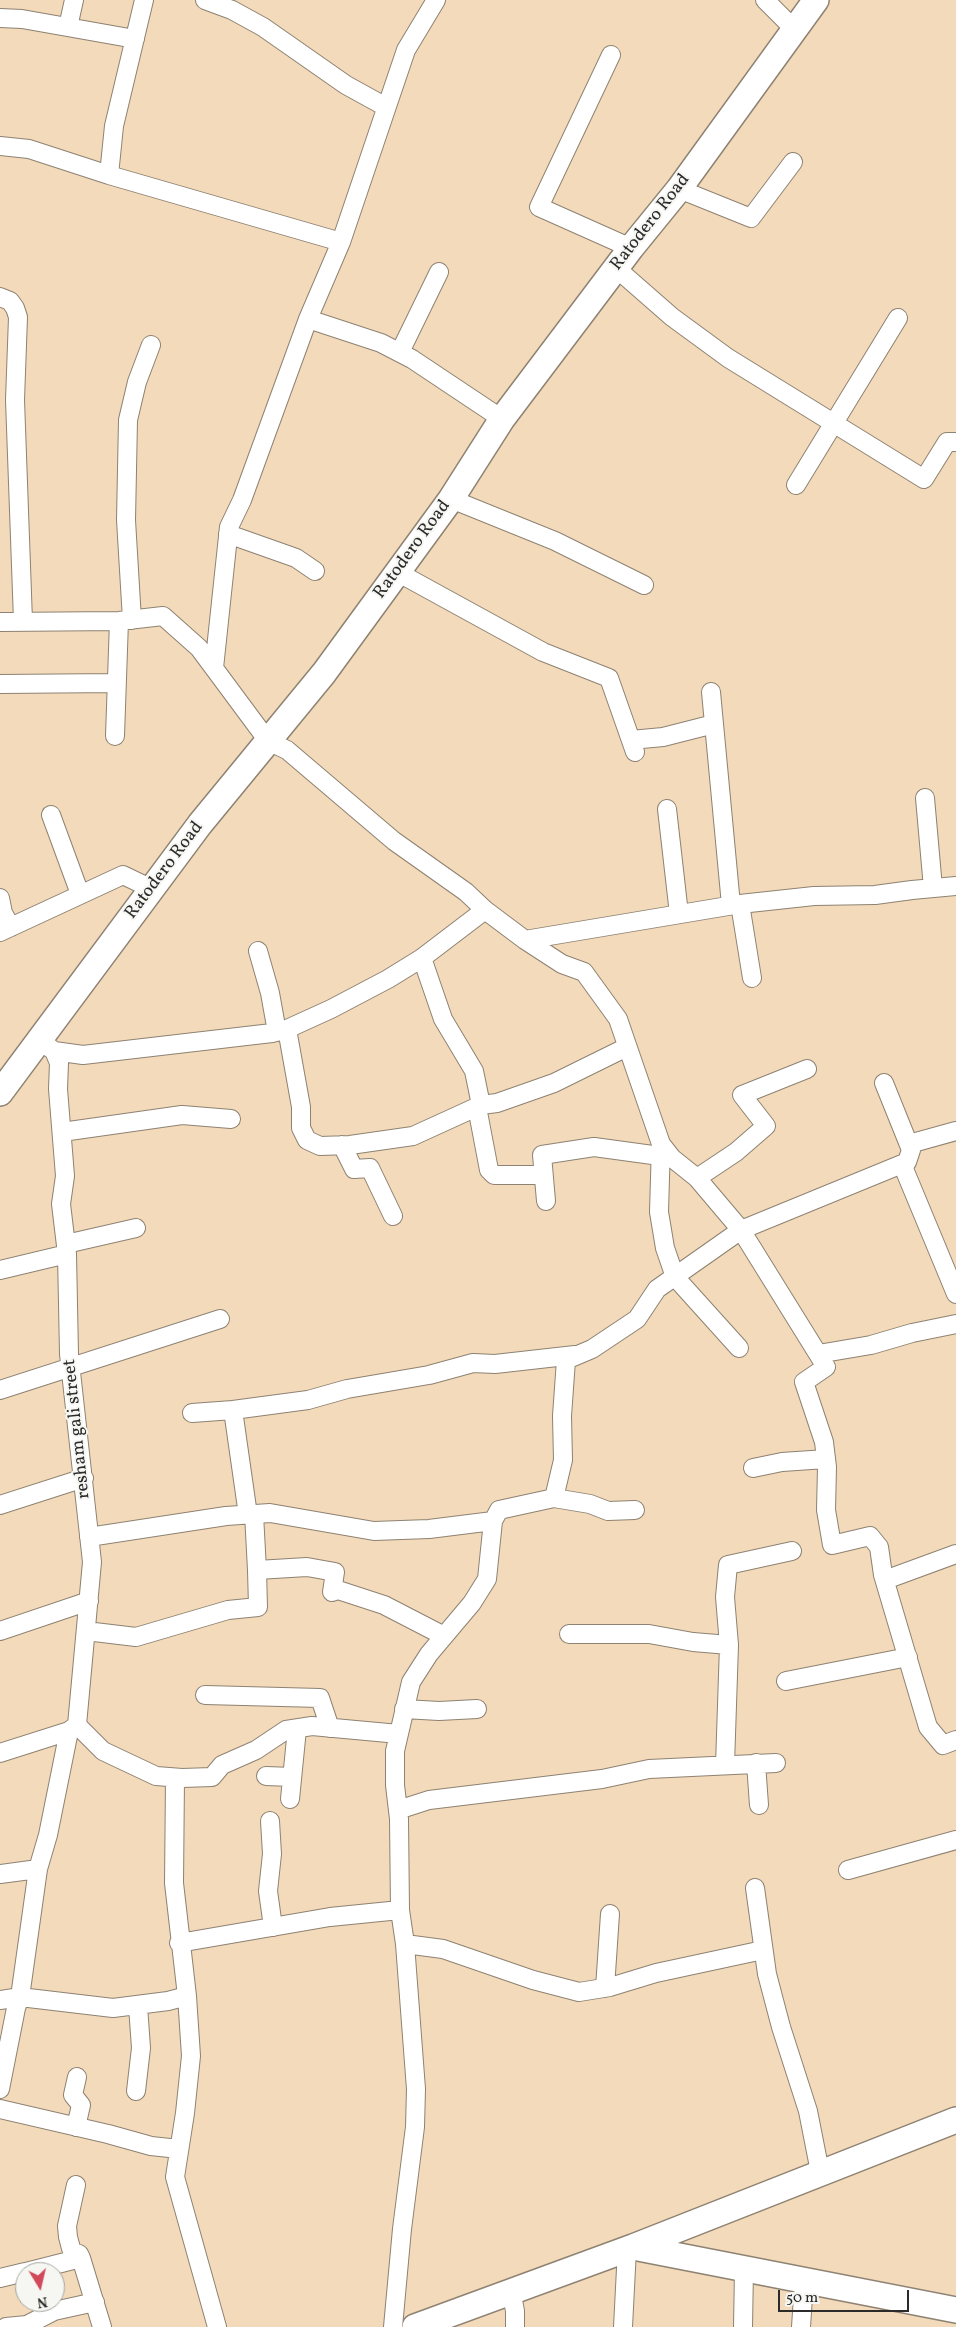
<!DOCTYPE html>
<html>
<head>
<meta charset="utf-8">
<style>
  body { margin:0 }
  #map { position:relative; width:956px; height:2327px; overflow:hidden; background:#f2daba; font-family:Vollkorn,serif }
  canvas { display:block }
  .north { position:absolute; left:15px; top:2262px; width:50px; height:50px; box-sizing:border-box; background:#f6f6f2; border:1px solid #a5a5a2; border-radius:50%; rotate:171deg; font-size:14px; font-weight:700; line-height:20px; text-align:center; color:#2b2b2b }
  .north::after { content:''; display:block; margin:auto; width:18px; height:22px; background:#d1495b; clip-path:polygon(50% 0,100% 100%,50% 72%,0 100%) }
  .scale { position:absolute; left:778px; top:2290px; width:131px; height:22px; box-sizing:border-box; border:2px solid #2b2b2b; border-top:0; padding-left:6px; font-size:15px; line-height:18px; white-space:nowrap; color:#2b2b2b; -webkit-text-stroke:4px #f6f6f2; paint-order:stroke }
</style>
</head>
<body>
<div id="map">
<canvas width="956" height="2327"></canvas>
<div class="north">N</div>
<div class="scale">50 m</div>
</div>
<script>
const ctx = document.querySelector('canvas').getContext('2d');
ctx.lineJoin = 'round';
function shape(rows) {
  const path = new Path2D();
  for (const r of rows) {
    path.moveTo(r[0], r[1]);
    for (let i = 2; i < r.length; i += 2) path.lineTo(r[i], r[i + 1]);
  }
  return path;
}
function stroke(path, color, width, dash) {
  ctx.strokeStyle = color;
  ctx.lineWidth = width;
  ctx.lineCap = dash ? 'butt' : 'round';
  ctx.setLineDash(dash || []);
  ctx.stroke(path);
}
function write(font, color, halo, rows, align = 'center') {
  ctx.font = font + ' Vollkorn,serif';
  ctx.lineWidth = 4;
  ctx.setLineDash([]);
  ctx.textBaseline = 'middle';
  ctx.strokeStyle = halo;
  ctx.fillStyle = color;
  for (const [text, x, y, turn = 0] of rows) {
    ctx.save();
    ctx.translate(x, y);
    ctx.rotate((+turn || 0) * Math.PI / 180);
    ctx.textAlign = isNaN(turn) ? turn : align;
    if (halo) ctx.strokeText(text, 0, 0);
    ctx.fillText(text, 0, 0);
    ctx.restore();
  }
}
const minor = shape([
  [205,0,232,10,263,27,346,85,386,107],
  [765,0,795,30],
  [0,18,22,19,135,39],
  [68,27,74,0],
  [611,55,539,207,631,248],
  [0,146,29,149,109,175,341,242],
  [109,175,114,126,144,0],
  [679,189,751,218,793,162],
  [616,268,672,317,728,358,924,479,947,442,956,442],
  [0,297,10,301,15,308,18,317,15,400,23,621],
  [308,319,381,343,412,359,502,419],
  [400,352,439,272],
  [796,485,898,318],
  [451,499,555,541,644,585],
  [228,534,296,558,315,571],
  [397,572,543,652,609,678,635,752],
  [132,620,126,520,128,420,137,382,151,345],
  [0,622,119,621,163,616,199,648,268,741,287,750,394,841,466,892,485,910,525,940,562,964,584,972,618,1019,661,1144,672,1158,697,1178,741,1230,826,1367,804,1382,824,1442,827,1467,826,1510,832,1545,870,1536,879,1547,883,1575,928,1727,943,1745,956,1740],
  [214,668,229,527,242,500,308,319,341,242,406,50,436,0],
  [0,684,117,683],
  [711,692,731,905],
  [115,736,119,621],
  [631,740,663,737,714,724],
  [925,798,933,888],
  [667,809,679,914],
  [51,815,80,894],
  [0,898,3,913,11,927],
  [740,904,752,978],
  [0,932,123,875,152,889],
  [525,940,740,904,814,896,875,895,912,890,956,886],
  [258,951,270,993,277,1032],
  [422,958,443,1019,474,1071,481,1105,497,1103,554,1083,627,1047],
  [287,1029,301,1107,301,1128,307,1140,320,1146,350,1145,413,1136,481,1105],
  [46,1045,54,1051,83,1055,272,1033,287,1029,331,1009,388,979,422,958,485,910],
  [477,1107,489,1170,494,1175,543,1175],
  [62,1132,182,1115,231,1119],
  [661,1144,659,1212,665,1248,675,1277,739,1348],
  [909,1144,956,1131],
  [342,1145,354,1169,370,1168,393,1216],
  [902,1164,956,1294],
  [697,1178,736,1152,766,1126,742,1095,807,1069],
  [546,1201,542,1155,594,1147,660,1156],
  [66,1244,136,1228],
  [0,1270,67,1254],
  [818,1354,871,1345,912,1333,956,1324],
  [0,1390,220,1319],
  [233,1410,248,1515],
  [192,1413,233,1410,308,1400,347,1389,429,1375,473,1363,495,1364,575,1355],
  [753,1468,782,1462,826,1459],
  [554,1498,563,1460,562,1416,566,1360,592,1349,637,1319,657,1289,741,1230,907,1162,911,1150,884,1083],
  [0,1505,84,1478],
  [254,1514,257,1570],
  [89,1537,226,1516,270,1513,374,1531,429,1529,493,1521],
  [885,1580,956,1554],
  [0,1631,89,1601],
  [86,1631,136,1637,228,1610,258,1607,257,1570,307,1567,335,1572,332,1592,338,1590,384,1605,444,1636],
  [569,1634,649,1634,693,1642,729,1645],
  [786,1681,908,1657],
  [205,1695,320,1698,330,1728],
  [404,1709,439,1711,477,1709],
  [77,1725,103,1751,156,1776,182,1778,212,1777,222,1765,256,1750,286,1730,312,1726,399,1734],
  [0,1753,69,1731,77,1725,92,1562,69,1354,67,1254,61,1204,65,1176,58,1089,59,1063,54,1051],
  [756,1763,759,1805],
  [725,1765,729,1645,725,1597,728,1565,792,1551],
  [266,1776,292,1777],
  [175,1778,174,1883,187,1996,191,2056,185,2113,175,2177,217,2327],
  [290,1799,297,1729],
  [398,1810,429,1800,602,1779,649,1769,776,1763],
  [270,1821,272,1854,268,1891,273,1927],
  [848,1870,956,1840],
  [0,1874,38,1869],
  [755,1888,767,1974,781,2027,808,2111,820,2172],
  [179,1943,330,1917,400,1910],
  [405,1944,443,1949,533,1980,579,1992,610,1987,656,1973,763,1950],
  [605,1988,610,1914],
  [0,2000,20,1997,113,2008,168,2001,187,1996],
  [0,2089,16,2008,20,1997,38,1869,48,1835,69,1731],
  [136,2091,141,2048,138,2006],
  [0,2109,108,2134,151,2146,179,2149],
  [76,2127,81,2105,73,2095,77,2077],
  [76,2185,67,2226,68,2237,72,2252,79,2254,81,2258,102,2327],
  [26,2272,81,2258],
  [0,2278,25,2272],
  [511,2290,515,2311,515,2327],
  [6,2327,27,2325,54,2311,95,2302],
  [393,2327,402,2229,415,2127,416,2089,405,1944,400,1910,399,1819,395,1785,395,1751,411,1682,429,1654,472,1603,487,1579,493,1521,499,1510,554,1498,590,1504,608,1511,635,1510],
  [623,2327,627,2249],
  [743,2327,744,2269],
  [801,2327,804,2282]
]);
const secondary = shape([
  [0,1093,200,824,324,673,451,499,502,419,631,248,679,189,816,0],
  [633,2247,956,2310],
  [415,2327,633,2247,956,2120]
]);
stroke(minor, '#8e8272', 20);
stroke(secondary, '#8e8272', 28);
stroke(minor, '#fff', 18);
stroke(secondary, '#fff', 25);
write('18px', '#2b2b2b', '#f6f6f2', [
  ["Ratodero Road",651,223,-52],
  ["Ratodero Road",413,550,-54],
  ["Ratodero Road",165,871,-53],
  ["resham gali street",78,1429,-96]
]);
</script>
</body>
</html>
